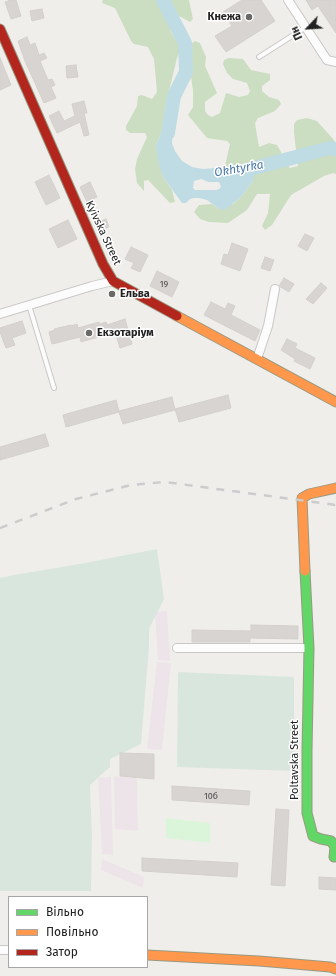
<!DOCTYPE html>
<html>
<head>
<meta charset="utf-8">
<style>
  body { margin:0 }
  #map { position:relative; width:336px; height:976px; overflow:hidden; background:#f0eeeb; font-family:"Fira Sans",sans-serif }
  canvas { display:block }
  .legend { position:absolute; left:8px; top:896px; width:140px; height:72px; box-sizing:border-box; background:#fff; border:1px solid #a7a7a7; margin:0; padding:5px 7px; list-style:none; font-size:12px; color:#222 }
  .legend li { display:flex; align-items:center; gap:8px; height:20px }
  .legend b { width:20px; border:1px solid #a7a7a7 }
  .north { position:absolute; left:288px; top:8px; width:40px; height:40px; -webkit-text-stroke:3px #fff; paint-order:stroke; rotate:245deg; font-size:11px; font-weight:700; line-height:16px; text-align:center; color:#222 }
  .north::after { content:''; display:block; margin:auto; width:14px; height:18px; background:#222; clip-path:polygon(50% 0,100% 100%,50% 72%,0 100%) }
</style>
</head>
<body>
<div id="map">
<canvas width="336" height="976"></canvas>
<ul class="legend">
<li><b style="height:5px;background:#63d668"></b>Вільно</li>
<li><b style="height:5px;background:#ff974d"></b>Повільно</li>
<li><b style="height:5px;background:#b3261e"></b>Затор</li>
</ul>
<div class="north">Пн</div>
</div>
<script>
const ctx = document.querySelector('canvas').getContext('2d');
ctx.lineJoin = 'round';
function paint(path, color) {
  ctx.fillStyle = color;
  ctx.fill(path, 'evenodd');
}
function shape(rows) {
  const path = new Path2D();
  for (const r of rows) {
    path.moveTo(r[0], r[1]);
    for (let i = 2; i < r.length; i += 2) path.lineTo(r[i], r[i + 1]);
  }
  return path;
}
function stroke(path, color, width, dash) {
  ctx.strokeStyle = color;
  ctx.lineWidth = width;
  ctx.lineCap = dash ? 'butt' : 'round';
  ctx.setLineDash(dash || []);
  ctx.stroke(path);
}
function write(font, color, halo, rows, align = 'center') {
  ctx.font = font + ' "Fira Sans",sans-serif';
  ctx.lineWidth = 3;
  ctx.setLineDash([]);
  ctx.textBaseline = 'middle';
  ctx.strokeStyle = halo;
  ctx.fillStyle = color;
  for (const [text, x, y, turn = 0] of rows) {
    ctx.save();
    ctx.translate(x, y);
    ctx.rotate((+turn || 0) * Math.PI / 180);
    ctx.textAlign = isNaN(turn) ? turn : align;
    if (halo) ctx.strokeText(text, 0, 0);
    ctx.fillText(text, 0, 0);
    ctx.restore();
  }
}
paint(shape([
  [167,611,170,661,158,660,155,612],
  [157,662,171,663,162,750,147,749],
  [114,776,137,778,138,831,115,829],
  [111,777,113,855,102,854,98,778],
  [102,859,144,877,143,888,101,870]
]), '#ede4e9');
paint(shape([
  [103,0,189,0,193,19,190,22,170,11,166,13,171,32,176,40,183,46,188,46,195,41,200,43,206,57,205,66,217,93,205,102,205,111,208,115,212,117,220,113,226,93,239,97,248,95,250,91,247,83,233,79,227,73,223,64,224,60,229,58,243,59,251,70,270,74,270,80,262,86,262,91,269,97,279,100,281,104,275,111,258,118,255,123,259,147,269,143,277,145,290,168,298,166,294,133,294,124,297,120,307,118,317,121,334,140,336,145,336,174,333,173,324,176,291,195,272,225,265,230,262,226,268,213,270,194,257,194,247,210,228,223,209,222,200,219,194,212,199,205,212,204,219,209,233,204,240,198,253,181,249,166,225,166,230,144,227,141,207,138,188,115,193,107,193,90,187,51,179,53,177,58,165,108,164,126,156,145,163,177,172,190,175,202,170,203,148,180,144,181,144,191,137,183,135,169,137,159,147,137,145,133,130,133,126,130,126,126,137,106,138,96,142,95,152,99,157,92,154,59,148,47,134,44,131,41,115,8,102,3]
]), '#cbdec1');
paint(shape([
  [157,549,164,599,149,629,149,647,141,744,110,759,110,767,90,785,92,836,91,891,0,891,0,578,14,575,85,563],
  [178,672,294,677,294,771,177,767]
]), '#d9e6de');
paint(shape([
  [166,818,210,823,210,843,166,838]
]), '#daf5da');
paint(shape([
  [171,115,173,133,172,143,175,151,182,161,192,167,203,169,215,168,225,166,249,166,254,168,255,172,253,181,240,198,225,210,219,209,207,200,199,198,194,198,190,199,186,203,182,203,163,177,159,165,157,153,156,145,164,126],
  [201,179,204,180,208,182,219,182,221,187,219,189,216,190,195,190,193,188,194,181]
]), '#bfdbe3');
stroke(shape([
  [163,0,185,43,186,72,174,96,168,133],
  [236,172,254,168,330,148,336,149]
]), '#bfdbe3', 14);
const building = shape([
  [11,0,16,0,21,16,11,19,5,2,11,0],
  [242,0,261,0,275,21,226,52,215,36,232,26,223,12,242,0],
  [306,0,336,0,336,33,318,6,312,10,306,0],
  [42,9,44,18,32,21,30,11,42,9],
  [27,37,30,45,35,43,39,55,44,53,47,58,40,61,48,80,52,79,55,85,51,87,56,98,44,103,25,61,18,41,27,37],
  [0,58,11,85,0,90,0,58],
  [76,65,78,77,67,78,66,66,76,65],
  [84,101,87,113,84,113,89,135,84,136,80,122,57,133,49,116,59,111,64,121,75,116,72,104,84,101],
  [49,175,60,198,46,205,35,182,49,175],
  [90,182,97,197,87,202,80,187,90,182],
  [106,219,109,227,99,231,95,223,106,219],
  [68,220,77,239,58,248,49,229,68,220],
  [305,234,314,238,307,251,298,246,305,234],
  [232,243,248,249,240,271,221,264,224,254,228,255,232,243],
  [131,247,148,255,140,272,131,268,134,263,125,259,131,247],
  [265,257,274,260,270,271,261,268,265,257],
  [157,271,179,282,172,297,150,286,157,271],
  [284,278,294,284,289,292,279,286,284,278],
  [321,283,327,288,313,304,306,299,321,283],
  [211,302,225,309,228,303,235,306,231,315,260,330,255,341,204,315,211,302],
  [125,319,132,344,120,348,116,335,110,337,109,334,81,342,80,337,52,344,49,332,55,330,54,329,71,325,71,326,77,324,78,328,99,322,100,324,106,322,107,325,125,319],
  [22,321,26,333,12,338,15,345,6,348,0,332,0,328,22,321],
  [287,339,297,344,295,348,315,358,310,369,294,361,295,359,281,350,287,339],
  [228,395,231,408,179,422,175,409,228,395],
  [172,397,175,410,123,424,119,412,66,427,63,415,116,400,119,411,172,397],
  [45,434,49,446,0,460,0,447,45,434],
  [251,625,298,626,298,639,250,638,250,642,192,642,192,630,251,631,251,625],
  [120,753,154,754,154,779,120,776,120,753],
  [172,786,250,791,249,805,172,800,172,786],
  [276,809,289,810,285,886,271,885,276,809],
  [142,858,238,863,237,877,142,871,142,858],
  [319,877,336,878,336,890,319,889,319,877]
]);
paint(building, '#d7d4d2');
stroke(building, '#d3d0cc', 1);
const lane = shape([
  [259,57,306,27],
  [29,305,54,388]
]);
const street = shape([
  [288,0,327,60,336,62],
  [0,314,92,286,113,281],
  [257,359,268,326,275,289],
  [177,648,309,648],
  [0,950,9,950]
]);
const fast = shape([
  [305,571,309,648,307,751,307,813,313,836,321,839,331,841,335,847,334,857]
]);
const slow = shape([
  [177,316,336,402],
  [305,571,302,498,309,494,336,488],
  [147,955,259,961,330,967,336,969]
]);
const jam = shape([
  [0,29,103,264,113,281,177,316]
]);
stroke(lane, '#c9c8c7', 6);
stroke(street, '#c9c8c7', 10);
stroke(fast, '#999a82', 11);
stroke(slow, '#999a82', 11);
stroke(jam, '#999a82', 11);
stroke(lane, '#fdfcfc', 4);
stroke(street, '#fdfcfc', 8);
stroke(fast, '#63d668', 9);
stroke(slow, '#ff974d', 9);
stroke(jam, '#b3261e', 9);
stroke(shape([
  [0,528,76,499,131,485,165,482,336,505]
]), '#ccc', 2.5, [8, 8]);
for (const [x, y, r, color] of [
  [249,17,4,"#6a6968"],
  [112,294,4,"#6a6968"],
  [89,333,4,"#6a6968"]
]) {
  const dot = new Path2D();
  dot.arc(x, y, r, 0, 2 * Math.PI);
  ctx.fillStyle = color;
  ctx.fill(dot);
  stroke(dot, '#fff', 1.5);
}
write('9px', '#4f4e4e', null, [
  ["19",164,284],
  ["10б",211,796]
]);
write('bold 11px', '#222', '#fff', [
  ["Кнежа",241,17,"right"],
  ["Ельва",120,294],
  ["Екзотаріум",97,333]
], 'left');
write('11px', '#222', '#fff', [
  ["Kyivska Street",103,233,65],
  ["Poltavska Street",295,760,-90]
]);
write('italic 12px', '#4a7aab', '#fff', [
  ["Okhtyrka",239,169,-10]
]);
</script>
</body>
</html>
